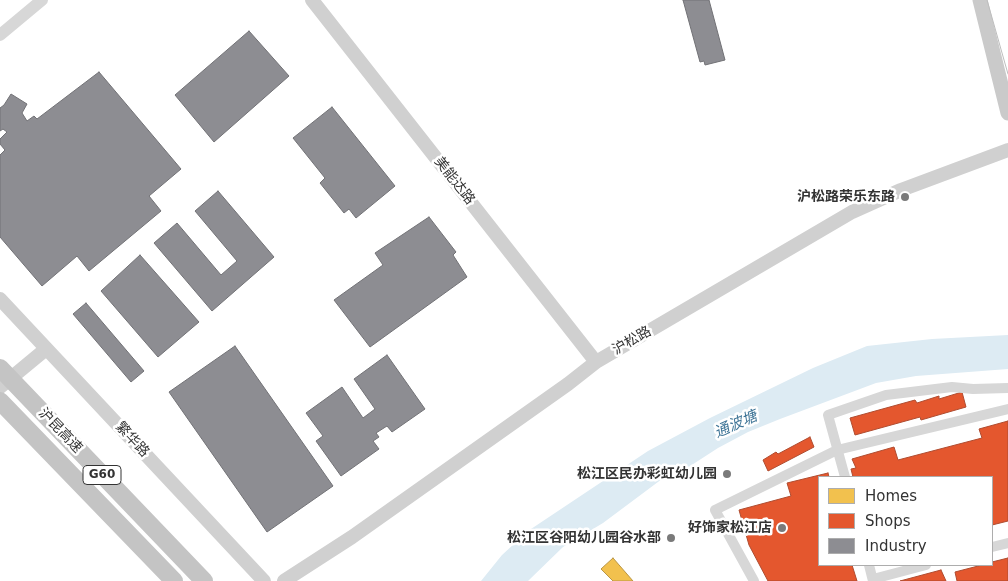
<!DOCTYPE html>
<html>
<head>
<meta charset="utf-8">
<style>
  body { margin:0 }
  #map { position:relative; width:1008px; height:581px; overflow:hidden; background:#fff; font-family:"DejaVu Sans",sans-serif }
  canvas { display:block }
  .legend { position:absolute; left:818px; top:476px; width:175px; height:90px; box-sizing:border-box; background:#fff; border:1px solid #adadad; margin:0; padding:6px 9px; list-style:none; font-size:15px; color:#333 }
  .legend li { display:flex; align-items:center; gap:10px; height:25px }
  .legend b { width:25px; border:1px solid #adadad }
</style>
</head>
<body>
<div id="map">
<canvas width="1008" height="581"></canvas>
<ul class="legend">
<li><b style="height:14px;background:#f2c14e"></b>Homes</li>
<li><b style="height:14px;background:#e4572e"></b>Shops</li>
<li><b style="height:14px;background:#8d8d92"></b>Industry</li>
</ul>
</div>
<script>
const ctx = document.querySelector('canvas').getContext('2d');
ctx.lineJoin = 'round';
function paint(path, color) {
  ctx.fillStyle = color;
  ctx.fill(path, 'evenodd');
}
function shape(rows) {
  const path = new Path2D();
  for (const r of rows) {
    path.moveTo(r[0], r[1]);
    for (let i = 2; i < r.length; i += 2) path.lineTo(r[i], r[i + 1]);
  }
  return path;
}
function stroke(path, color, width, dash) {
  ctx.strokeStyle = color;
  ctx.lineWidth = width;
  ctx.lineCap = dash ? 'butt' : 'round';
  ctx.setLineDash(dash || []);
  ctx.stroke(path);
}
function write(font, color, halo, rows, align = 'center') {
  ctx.font = font + ' "DejaVu Sans","Noto Sans SC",sans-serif';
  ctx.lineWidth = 5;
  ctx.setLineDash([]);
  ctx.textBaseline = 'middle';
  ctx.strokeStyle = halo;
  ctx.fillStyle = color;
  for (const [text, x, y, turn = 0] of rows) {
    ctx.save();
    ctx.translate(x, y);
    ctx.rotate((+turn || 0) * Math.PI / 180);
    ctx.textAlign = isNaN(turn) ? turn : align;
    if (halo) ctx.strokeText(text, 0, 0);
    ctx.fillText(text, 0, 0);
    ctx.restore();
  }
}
paint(shape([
  [1008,335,1008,369,916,376,876,383,780,419,748,432,718,448,684,470,662,479,603,523,563,547,528,581,481,581,502,555,528,531,648,451,710,418,813,368,867,346,932,339]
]), '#ddebf3');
const homes = shape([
  [613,558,633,581,613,581,601,569,613,558]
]);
paint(homes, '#f2c14e');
stroke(homes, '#b99646', 1);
const shops = shape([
  [962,392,966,407,921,420,920,417,855,435,850,418,915,400,917,403,939,396,939,399,962,392],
  [1008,421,1008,521,992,525,992,477,853,477,851,469,856,468,852,459,894,447,898,460,982,438,979,429,1008,421],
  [810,437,814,447,768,471,763,460,776,452,778,454,810,437],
  [828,473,829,477,819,477,819,565,852,565,857,581,768,581,749,545,739,510,791,496,787,483,828,473],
  [1008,558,1008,581,957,581,955,572,982,565,992,565,992,562,1008,558],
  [941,570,946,581,900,581,941,570]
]);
paint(shops, '#e4572e');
stroke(shops, '#af4c30', 1);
const industry = shape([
  [683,0,709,0,725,60,705,65,704,61,700,62,683,0],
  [249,31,289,76,214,142,175,95,249,31],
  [99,72,181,169,149,196,161,211,89,271,77,256,42,286,0,237,0,155,5,150,0,144,0,139,7,132,3,129,0,131,0,108,4,105,11,94,27,104,22,113,27,121,34,116,37,119,99,72],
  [332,107,395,186,356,218,349,209,344,213,320,183,325,178,293,138,332,107],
  [218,191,274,257,212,311,154,243,177,223,221,275,237,261,195,211,218,191],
  [429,217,456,252,453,255,467,277,370,347,334,300,383,265,375,253,429,217],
  [140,255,199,322,158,357,101,291,140,255],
  [86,303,144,371,131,382,73,314,86,303],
  [235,346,333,486,267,532,169,392,235,346],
  [387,355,425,409,392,432,387,426,376,433,379,437,373,441,379,449,341,476,316,441,323,436,306,413,342,387,363,418,375,409,354,379,387,355]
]);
paint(industry, '#8d8d92');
stroke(industry, '#727276', 1);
stroke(shape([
  [845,477,828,415,886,395,952,387,973,389,1008,388],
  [992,547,1008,543],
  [869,565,873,581],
  [873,579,926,565],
  [754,581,715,510,837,450,1008,409]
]), '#d7d7d7', 10);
stroke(shape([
  [0,35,42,0]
]), '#d7d7d7', 12);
stroke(shape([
  [312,0,596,362],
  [0,299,264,581],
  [0,387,46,349],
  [284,581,352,537,568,384,596,362,852,212,901,190,1008,150]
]), '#d0d0d0', 14);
stroke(shape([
  [980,0,1008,113]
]), '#cacaca', 15);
stroke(shape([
  [0,401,174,581]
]), '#c4c4c4', 18);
stroke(shape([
  [987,0,1008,74]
]), '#bebebe', 1);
stroke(shape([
  [0,368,204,581]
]), '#c4c4c4', 18);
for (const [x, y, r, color] of [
  [905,197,5,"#7a7a7a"],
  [727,474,5,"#7a7a7a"],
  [782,528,5,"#7a7a7a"],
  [671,538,5,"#7a7a7a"]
]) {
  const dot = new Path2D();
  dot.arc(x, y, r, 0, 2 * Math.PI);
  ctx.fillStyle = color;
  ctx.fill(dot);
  stroke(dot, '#fff', 2);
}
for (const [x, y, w] of [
  [102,475,38]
]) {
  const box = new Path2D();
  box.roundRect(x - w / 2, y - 9.5, w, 19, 4);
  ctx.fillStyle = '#fff';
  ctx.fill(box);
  stroke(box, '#333', 1);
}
write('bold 12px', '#333', null, [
  ["G60",102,475]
]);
write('14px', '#333', '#fff', [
  ["美能达路",454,181,52],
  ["沪松路",632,341,-30],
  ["沪昆高速",60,431,46],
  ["繁华路",132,440,47]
]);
write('bold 14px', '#333', '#fff', [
  ["沪松路荣乐东路",895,197],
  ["松江区民办彩虹幼儿园",717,474],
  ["好饰家松江店",772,528],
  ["松江区谷阳幼儿园谷水部",661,538]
], 'right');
write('italic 15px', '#3f7597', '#fff', [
  ["通波塘",736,425,-24]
]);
</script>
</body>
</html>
